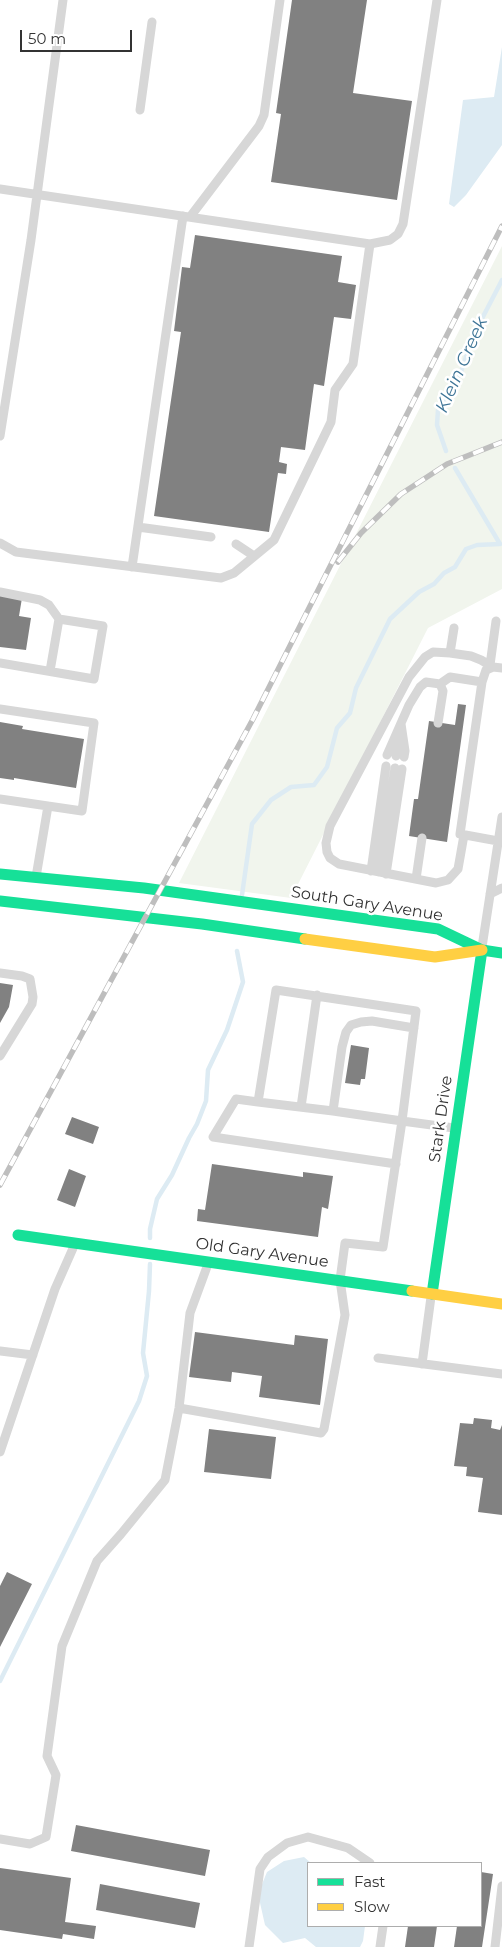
<!DOCTYPE html>
<html>
<head>
<meta charset="utf-8">
<style>
  body { margin:0 }
  #map { position:relative; width:502px; height:1947px; overflow:hidden; background:#fff; font-family:Montserrat,sans-serif }
  canvas { display:block }
  .legend { position:absolute; left:307px; top:1862px; width:175px; height:65px; box-sizing:border-box; background:#fff; border:1px solid #adadad; margin:0; padding:6px 9px; list-style:none; font-size:15px; color:#333 }
  .legend li { display:flex; align-items:center; gap:10px; height:25px }
  .legend b { width:25px; border:1px solid #adadad }
  .scale { position:absolute; left:20px; top:30px; width:112px; height:22px; box-sizing:border-box; border:2px solid #333; border-top:0; padding-left:6px; font-size:15px; line-height:18px; white-space:nowrap; color:#333; -webkit-text-stroke:4px #fff; paint-order:stroke }
</style>
</head>
<body>
<div id="map">
<canvas width="502" height="1947"></canvas>
<ul class="legend">
<li><b style="height:6px;background:#16e098"></b>Fast</li>
<li><b style="height:6px;background:#ffcf43"></b>Slow</li>
</ul>
<div class="scale">50 m</div>
</div>
<script>
const ctx = document.querySelector('canvas').getContext('2d');
ctx.lineJoin = 'round';
function paint(path, color) {
  ctx.fillStyle = color;
  ctx.fill(path, 'evenodd');
}
function shape(rows) {
  const path = new Path2D();
  for (const r of rows) {
    path.moveTo(r[0], r[1]);
    for (let i = 2; i < r.length; i += 2) path.lineTo(r[i], r[i + 1]);
  }
  return path;
}
function stroke(path, color, width, dash) {
  ctx.strokeStyle = color;
  ctx.lineWidth = width;
  ctx.lineCap = dash ? 'butt' : 'round';
  ctx.setLineDash(dash || []);
  ctx.stroke(path);
}
function write(font, color, halo, rows, align = 'center') {
  ctx.font = font + ' Montserrat,sans-serif';
  ctx.lineWidth = 5;
  ctx.setLineDash([]);
  ctx.textBaseline = 'middle';
  ctx.strokeStyle = halo;
  ctx.fillStyle = color;
  for (const [text, x, y, turn = 0] of rows) {
    ctx.save();
    ctx.translate(x, y);
    ctx.rotate((+turn || 0) * Math.PI / 180);
    ctx.textAlign = isNaN(turn) ? turn : align;
    if (halo) ctx.strokeText(text, 0, 0);
    ctx.fillText(text, 0, 0);
    ctx.restore();
  }
}
paint(shape([
  [502,246,502,589,428,628,291,898,179,883]
]), '#f1f5ed');
paint(shape([
  [502,47,502,145,466,195,454,207,449,204,463,100,494,97],
  [304,1857,311,1863,308,1863,308,1926,365,1926,363,1941,360,1947,316,1947,305,1938,283,1943,265,1925,258,1894,267,1872,284,1861]
]), '#ddebf3');
stroke(shape([
  [446,451,437,425,438,410,461,372,473,336,502,280],
  [455,468,500,544],
  [242,895,252,824,271,800,291,787,314,785,327,767,337,728,350,713,356,688,390,619,419,592,434,584,444,573,455,567,466,549,477,545,500,544],
  [150,1238,150,1229,157,1199,172,1175,189,1138,197,1124,206,1101,208,1070,227,1030,243,982,237,951],
  [0,1681,139,1401,147,1376,143,1353,149,1291,150,1264]
]), '#ddebf3', 4.5);
paint(shape([
  [292,0,367,0,353,93,412,101,397,200,271,182,281,114,276,113],
  [195,235,342,256,338,282,356,285,351,319,334,317,324,386,314,384,305,450,281,447,279,462,287,464,286,474,278,473,269,532,154,516,181,332,174,331,182,267,190,268],
  [0,595,22,598,19,616,31,618,26,650,0,647],
  [458,704,466,705,447,842,409,836,414,799,418,799,429,721,455,725],
  [0,722,23,726,22,729,84,739,76,788,14,778,14,780,0,778],
  [0,983,13,985,9,1007,0,1023],
  [351,1045,369,1048,365,1079,361,1079,360,1085,345,1083],
  [72,1117,99,1127,93,1144,65,1134],
  [212,1164,303,1177,303,1172,333,1176,328,1209,322,1207,318,1237,197,1221,198,1209,205,1210],
  [69,1169,86,1176,75,1207,57,1200],
  [195,1332,294,1345,295,1335,328,1339,320,1405,259,1397,262,1376,232,1372,231,1382,189,1377],
  [474,1418,492,1420,491,1428,500,1430,502,1425,502,1515,478,1512,483,1478,466,1476,467,1467,454,1466,460,1423,473,1424],
  [209,1429,276,1437,271,1479,204,1472],
  [7,1572,32,1584,0,1647,0,1586],
  [76,1825,210,1850,205,1876,71,1851],
  [0,1868,71,1878,65,1922,96,1926,94,1939,63,1934,62,1939,0,1930],
  [481,1872,493,1874,482,1947,454,1947,457,1926,481,1926],
  [100,1884,200,1903,195,1928,96,1910],
  [408,1926,437,1926,434,1947,405,1947]
]), '#818181');
stroke(shape([
  [140,110,152,22],
  [0,189,370,244,353,364,335,390,331,422,274,540,234,573,221,578,16,552,0,543],
  [190,217,259,126,264,115,280,0],
  [370,244,390,240,398,234,403,224,437,0],
  [0,436,31,240,63,0],
  [138,527,211,537],
  [236,544,254,556],
  [132,567,183,216],
  [0,592,40,600,49,605,59,619],
  [450,653,454,628],
  [0,663,94,679,103,626,59,619,50,671],
  [490,665,496,621],
  [440,684,450,677,482,682],
  [0,709,94,723,82,811,0,799],
  [401,724,405,751,404,757],
  [387,755,409,705,420,687,426,682,440,684,443,691,438,723],
  [396,756,400,734],
  [464,835,458,869,448,880,436,883,339,864,330,858,327,852,326,843,330,826,409,677,425,657,433,652,450,653,471,656,481,660,493,667],
  [498,841,460,834,482,682,486,670,493,667,502,668],
  [371,871,386,766],
  [379,872,395,768],
  [386,874,402,769],
  [36,877,48,806],
  [416,879,422,838],
  [490,894,502,888],
  [482,947,502,817],
  [0,973,22,976,30,979,33,997,32,1004,0,1056],
  [258,1102,236,1099,213,1137,396,1164],
  [301,1107,317,995],
  [333,1111,342,1047,346,1032,351,1025,361,1022,372,1021,414,1028],
  [0,1351,33,1355],
  [378,1358,502,1374],
  [422,1364,431,1297],
  [179,1408,321,1433,324,1429,345,1315,340,1280,345,1243,383,1247,402,1121,416,1011,276,990,258,1102,333,1111,402,1121,454,1128],
  [0,1452,55,1289,74,1246],
  [0,1839,30,1844,46,1837,56,1775,47,1756,62,1646,97,1561,121,1534,165,1480,179,1408,190,1313,208,1264],
  [249,1947,260,1869,268,1857,287,1843,308,1837,330,1843,348,1848,370,1863],
  [380,1947,383,1926],
  [495,1947,502,1886]
]), '#d7d7d7', 9);
stroke(shape([
  [0,874,144,888,438,929,482,950,502,953],
  [0,901,202,924,305,939],
  [18,1235,412,1291],
  [432,1294,482,950]
]), '#16e098', 11);
stroke(shape([
  [305,939,435,957,482,950],
  [412,1291,502,1304]
]), '#ffcf43', 11);
const rail = shape([
  [338,562,361,533,401,494,447,464,502,442],
  [0,1185,253,719,502,226]
]);
stroke(rail, '#bebebe', 5.5);
stroke(rail, '#fff', 4, [11]);
write('16px', '#333', '#fff', [
  ["South Gary Avenue",367,904,9],
  ["Stark Drive",441,1119,-82],
  ["Old Gary Avenue",262,1253,8]
]);
write('italic 18px', '#3f7597', '#fff', [
  ["Klein Creek",462,365,-66]
]);
</script>
</body>
</html>
